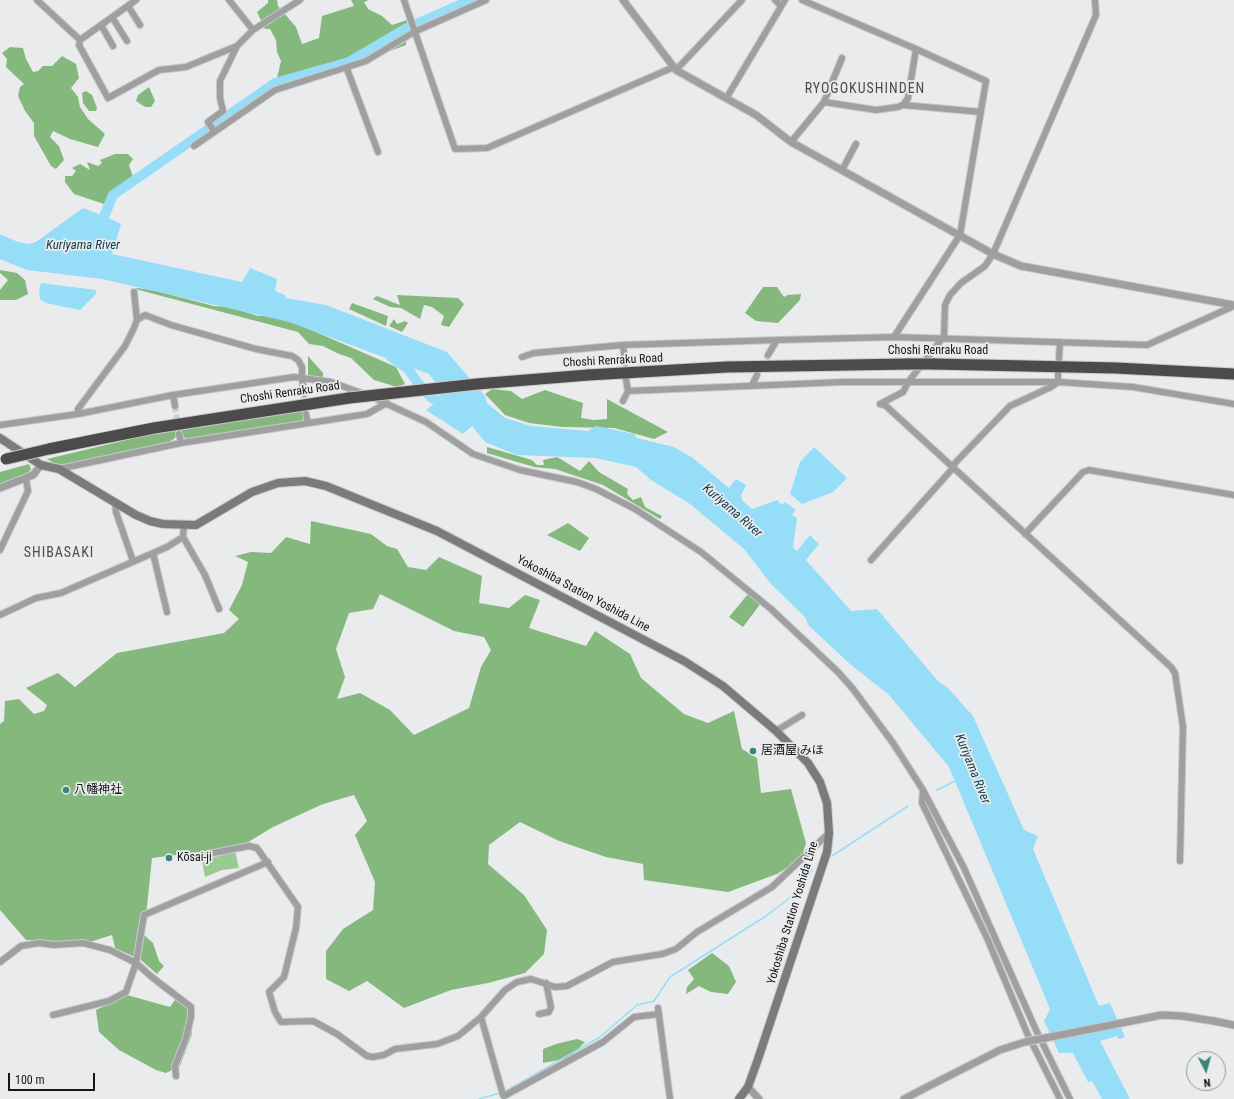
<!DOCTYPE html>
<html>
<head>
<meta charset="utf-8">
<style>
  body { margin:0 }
  #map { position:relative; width:1234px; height:1099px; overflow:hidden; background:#eaebed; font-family:"Roboto Condensed",sans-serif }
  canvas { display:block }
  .north { position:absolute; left:1186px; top:1051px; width:40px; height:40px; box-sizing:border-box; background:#eaebed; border:1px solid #959697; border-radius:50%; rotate:174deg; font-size:11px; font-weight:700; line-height:16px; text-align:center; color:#161617 }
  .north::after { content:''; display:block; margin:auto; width:14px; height:18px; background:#3c837d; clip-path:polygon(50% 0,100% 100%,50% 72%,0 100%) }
  .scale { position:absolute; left:8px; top:1073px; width:87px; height:18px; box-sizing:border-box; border:2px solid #161617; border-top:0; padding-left:5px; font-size:12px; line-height:14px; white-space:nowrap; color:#161617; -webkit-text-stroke:3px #eaebed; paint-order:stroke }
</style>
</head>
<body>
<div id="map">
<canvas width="1234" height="1099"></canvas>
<div class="north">N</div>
<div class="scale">100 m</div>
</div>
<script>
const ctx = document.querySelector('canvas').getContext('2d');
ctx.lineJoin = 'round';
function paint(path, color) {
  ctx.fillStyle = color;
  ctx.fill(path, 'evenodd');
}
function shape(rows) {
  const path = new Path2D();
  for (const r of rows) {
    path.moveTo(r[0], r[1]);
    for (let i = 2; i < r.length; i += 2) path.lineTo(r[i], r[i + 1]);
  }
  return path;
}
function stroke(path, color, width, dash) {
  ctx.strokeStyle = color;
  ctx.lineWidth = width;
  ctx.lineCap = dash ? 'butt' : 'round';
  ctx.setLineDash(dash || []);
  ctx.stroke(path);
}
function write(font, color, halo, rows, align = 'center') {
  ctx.font = font + ' "Roboto Condensed","Noto Sans JP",sans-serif';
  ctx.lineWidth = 3.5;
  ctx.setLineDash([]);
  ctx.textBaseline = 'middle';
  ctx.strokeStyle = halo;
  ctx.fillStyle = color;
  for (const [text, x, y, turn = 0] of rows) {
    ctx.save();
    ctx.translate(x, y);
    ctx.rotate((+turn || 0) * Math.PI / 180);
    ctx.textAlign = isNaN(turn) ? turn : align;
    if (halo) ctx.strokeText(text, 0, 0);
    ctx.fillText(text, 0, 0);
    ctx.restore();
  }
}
paint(shape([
  [235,851,239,868,222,870,205,877,202,861]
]), '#9ac993');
paint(shape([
  [268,0,277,0,278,6,296,27,302,44,319,38,322,16,354,6,351,0,369,0,364,2,368,9,382,16,392,25,407,20,406,45,348,67,298,76,277,78,281,61,277,52,276,40,270,29,265,29,257,12,268,3],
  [10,47,23,48,26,59,33,72,38,71,43,66,52,66,62,56,76,64,79,78,71,88,78,97,80,107,88,119,105,134,98,147,70,139,53,131,50,137,59,146,64,160,56,169,51,166,34,136,34,123,25,111,18,96,20,87,24,84,6,67,7,59,2,53],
  [149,87,155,101,151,107,145,107,136,101,138,95],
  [86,91,92,95,97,108,96,111,89,111,83,103,82,93],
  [115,154,128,154,133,159,129,165,133,177,114,191,104,204,74,194,65,182,65,176,72,176,76,171,72,168,80,164,90,170,87,162,98,166,102,163,100,160],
  [0,270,17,273,25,280,28,294,16,300,0,300,0,290,8,280,0,273],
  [763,287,777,287,784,297,788,295,801,294,800,300,778,323,756,321,745,313],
  [137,288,152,290,214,306,230,307,258,316,275,316,300,325,396,367,405,384,397,387,374,380,351,358,339,354,323,346,309,344,298,332,135,289],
  [397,295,458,298,464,304,449,327,441,325,444,316,432,307,424,305,420,319,401,308,390,307,373,299,377,296,400,305],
  [352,303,388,316,386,326,349,309],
  [394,319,397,324,405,321,408,323,402,332,389,326],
  [308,356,323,373,323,378,308,377],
  [492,389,511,391,522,399,545,390,583,403,581,418,594,420,607,419,607,399,668,432,654,439,614,428,562,427,529,423,505,415,485,394],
  [304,410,305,417,301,422,189,439,183,437,181,433,181,430],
  [176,430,177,434,175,438,168,443,70,465,59,466,47,459,151,434],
  [487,447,532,460,537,465,544,465,543,460,557,457,580,471,589,461,599,472,628,489,627,494,633,500,641,497,645,507,662,516,660,519,603,485,555,469,534,467,487,453],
  [29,464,31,469,27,474,0,484,0,472],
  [311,521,371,534,387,546,397,549,408,567,426,570,439,557,482,576,479,603,509,608,525,595,540,600,529,628,586,646,595,631,630,654,641,678,684,714,708,723,734,711,742,749,757,758,761,793,791,789,806,843,801,859,777,874,728,892,644,880,643,864,606,857,559,841,520,822,489,845,488,864,524,895,547,930,544,954,525,973,488,983,451,990,404,1008,367,981,349,991,326,979,326,951,343,929,373,910,375,882,355,835,367,821,354,795,323,804,273,827,240,847,152,858,144,935,153,943,159,961,164,966,157,974,141,960,115,948,112,935,90,942,26,940,0,910,0,724,4,721,5,701,19,699,34,714,44,711,47,705,26,688,58,673,75,687,117,653,224,633,239,619,229,610,242,585,248,562,235,556,251,552,271,553,286,537,310,544],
  [380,594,454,631,484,637,491,650,481,667,469,708,414,735,390,710,360,693,337,699,345,677,336,649,349,613,373,609],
  [568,523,589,538,580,551,547,535],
  [748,594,761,603,743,627,729,617],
  [712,953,729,966,736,982,728,994,711,992,699,986,686,994,687,987,694,979,688,970],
  [127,995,170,1007,175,1000,188,1001,192,1034,180,1066,166,1073,156,1070,119,1050,99,1032,96,1010],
  [577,1039,585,1042,569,1058,543,1063,543,1049,556,1044]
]), '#85b87d');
paint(shape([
  [83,208,101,215,103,211,108,213,108,218,121,224,112,254,242,282,250,268,277,279,275,291,285,295,286,298,326,305,447,352,485,396,487,403,505,418,531,426,588,431,596,426,634,434,637,438,674,447,693,458,729,488,736,479,746,485,741,495,742,500,752,509,777,500,782,505,785,502,796,510,792,515,797,518,793,548,797,551,810,535,819,544,806,560,851,611,877,609,938,681,948,688,973,716,1024,830,1038,836,1033,849,1099,1006,1110,1003,1125,1037,1119,1039,1117,1036,1100,1041,1130,1099,1102,1099,1092,1081,1088,1082,1073,1053,1059,1053,1044,1021,1050,1009,949,767,889,695,850,664,809,626,805,617,770,583,745,550,690,504,651,480,636,467,596,458,517,455,485,442,472,426,463,434,426,410,439,400,440,389,429,374,289,322,102,279,27,270,0,259,0,234,18,242,29,244,36,242],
  [41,283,96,290,96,294,80,310,46,303,40,299,39,291],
  [814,447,847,478,833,492,802,504,790,494,800,462]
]), '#96def8');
stroke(shape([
  [937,790,955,781],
  [832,856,908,806],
  [504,1092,600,1037,637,1005,654,1001,670,977,766,916,796,893,812,870],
  [479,1099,500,1093]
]), '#96def8', 1.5);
stroke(shape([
  [101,224,113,195,275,83,349,62,405,29,471,0],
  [391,357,408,369,417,382,431,397,448,408]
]), '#96def8', 10);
stroke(shape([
  [757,375,768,355],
  [175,406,178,426]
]), '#cacbcd', 6, [6, 3]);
const minor = shape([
  [37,0,80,40],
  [136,0,80,40,79,45,108,98,159,70,186,67,237,46],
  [229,0,253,30],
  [404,0,455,149,487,148,674,67],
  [775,0,781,6],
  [802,0,916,49,986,81,960,235,894,337],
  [128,6,140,25],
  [112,17,127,41],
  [101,25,113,46],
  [347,69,378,152],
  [676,70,742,0],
  [727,97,785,0],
  [824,102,876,110,898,107,903,105,908,98,916,49],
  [903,105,981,112],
  [214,131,208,122,223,111,220,98,220,81,237,46,253,30,300,0],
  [791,142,824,102,842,58],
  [194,146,275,90,366,61,414,32,486,0],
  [842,170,856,144],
  [137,320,145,315,171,325,256,349,292,356,298,360,302,367,302,378,331,382,364,394],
  [623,345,625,363],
  [768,355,777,340],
  [522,357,534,353,623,345,777,340,894,337,1147,345,1234,306],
  [1059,358,1060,342],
  [752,385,757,375],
  [628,391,844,382,1058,382,1133,387,1234,404],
  [173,395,175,406],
  [372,397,426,422,473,454,520,470,577,482,596,489,635,509,701,552,771,609,838,672,853,689,893,743,923,790,964,868,1036,1030,1070,1099],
  [623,401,628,391,626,379],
  [880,404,886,406,1171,667,1175,673,1183,727,1180,861],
  [880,404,903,392,909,381,944,336,945,305,950,295,961,283,985,266,993,254,1096,15,1095,0],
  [78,414,78,409,125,346,134,328,137,320,134,292],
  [306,414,308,423],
  [0,425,78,414,173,395,294,377,302,378,304,394],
  [179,434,181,443],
  [59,469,181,443,367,414,387,403],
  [115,503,116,512,133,561],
  [1025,534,1083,472,1089,470,1234,495],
  [183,537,205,575,219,609],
  [0,550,28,491,26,479],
  [153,553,167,612],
  [871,560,953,468,955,463,1010,406,1051,387,1058,382,1058,374],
  [0,615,36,598,61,593,167,547,183,537,184,525],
  [776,731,802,715],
  [923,790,922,803,987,938,1027,1033,1060,1099],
  [208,854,249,846,257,848,298,907,296,928,284,977,269,992,275,1012,281,1022,313,1021,337,1034,367,1056,373,1057,384,1055,395,1049,437,1044,458,1036,481,1017,505,990,517,982,531,979,555,987,567,986,613,962,662,954,676,949,697,932,772,887,829,833],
  [0,962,21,946,39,943,54,945,83,943,110,950,136,963,153,978,191,1007,191,1017,186,1038,175,1066,176,1076],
  [658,1008,670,1099],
  [539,1014,549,1012,551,1007,546,983],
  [53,1015,109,1001,126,992,136,963,144,915,268,862],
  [481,1017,503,1095],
  [504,1096,603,1042,634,1017,659,1014]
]);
const tertiary = shape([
  [623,0,676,70,756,115,791,142,993,254,1021,266,1234,305],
  [0,488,33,475,41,465],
  [1214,1021,1234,1025],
  [748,1087,759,1099],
  [904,1099,929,1086]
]);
const secondary = shape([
  [0,438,41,465,59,469,136,515,150,521,163,524,196,525,252,492,278,483,305,481,326,486,437,531,684,661,723,686,776,731,808,763,820,782,827,803,829,833,827,852,758,1059,748,1087,739,1099]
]);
const motorway = shape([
  [934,364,1116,368,1234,374],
  [588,375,727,367,909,364],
  [49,449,154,428,349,398]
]);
stroke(minor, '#c8c9cb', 8);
stroke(tertiary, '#c8c9cb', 9);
stroke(secondary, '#c8c9cb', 10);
stroke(motorway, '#c8c9cb', 13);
stroke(minor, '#a09f9f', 6);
stroke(tertiary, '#a09f9f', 7);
stroke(secondary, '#7c7a7a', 8);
stroke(motorway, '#4d4a4b', 11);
const tertiaryBridge = shape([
  [929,1086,1000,1050,1025,1042,1162,1015,1182,1016,1214,1021]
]);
const motorwayBridge = shape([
  [909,364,934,364],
  [349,398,477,384,588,375],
  [6,459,49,449]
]);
stroke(tertiaryBridge, '#c8c9cb', 9, []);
stroke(motorwayBridge, '#c8c9cb', 13, []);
stroke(tertiaryBridge, '#a09f9f', 7);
stroke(motorwayBridge, '#4d4a4b', 11);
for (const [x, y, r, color] of [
  [753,751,4,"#3c837d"],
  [66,790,4,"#3c837d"],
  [169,858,4,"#3c837d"]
]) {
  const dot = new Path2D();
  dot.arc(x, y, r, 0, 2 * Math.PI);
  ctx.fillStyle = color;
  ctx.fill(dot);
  stroke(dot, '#eaebed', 1.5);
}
write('12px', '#161617', '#eaebed', [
  ["Choshi Renraku Road",938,351],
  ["Choshi Renraku Road",613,361,-3],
  ["Choshi Renraku Road",290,393,-8],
  ["Yokoshiba Station Yoshida Line",583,594,28],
  ["Yokoshiba Station Yoshida Line",793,913,-73]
]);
write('12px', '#161617', '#eaebed', [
  ["居酒屋 みほ",761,751],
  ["八幡神社",74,790],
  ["Kōsai-ji",177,858]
], 'left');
write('italic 13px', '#113d4a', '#eaebed', [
  ["Kuriyama River",83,246],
  ["Kuriyama River",732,511,41],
  ["Kuriyama River",972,769,68]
]);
ctx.letterSpacing = '1px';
write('14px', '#4d4d4f', '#eaebed', [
  ["RYOGOKUSHINDEN",865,89],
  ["SHIBASAKI",59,553]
]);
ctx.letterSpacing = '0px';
</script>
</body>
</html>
